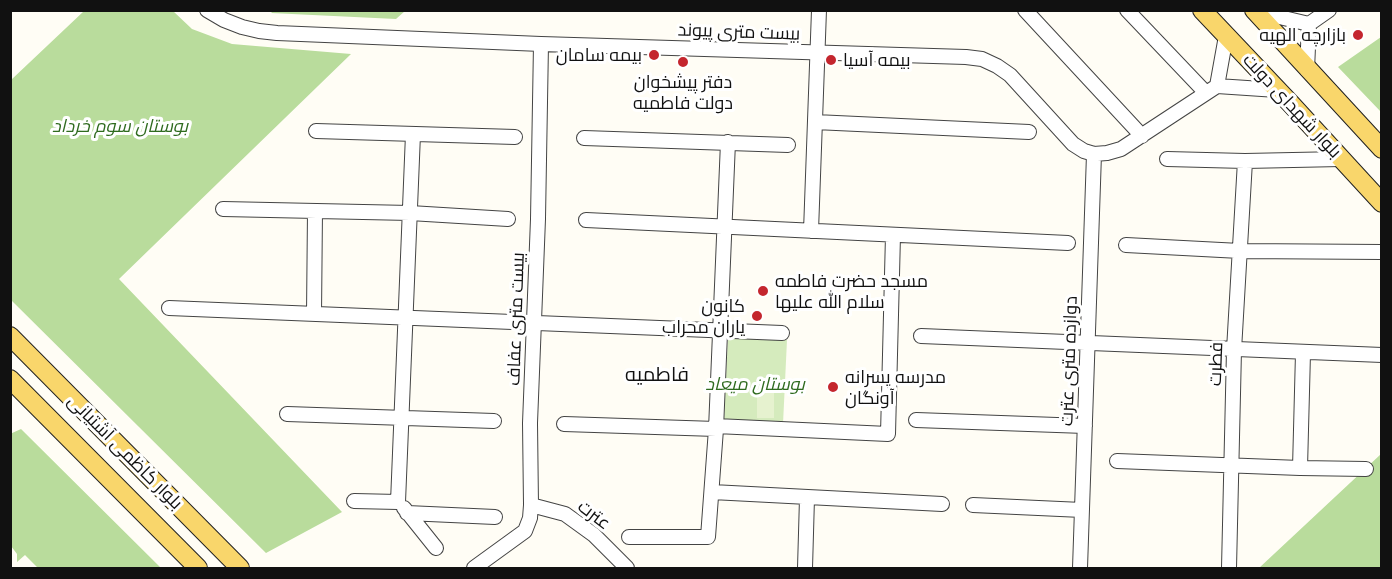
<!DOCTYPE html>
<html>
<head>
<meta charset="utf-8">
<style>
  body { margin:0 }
  #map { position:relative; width:1392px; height:579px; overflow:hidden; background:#fffdf5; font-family:"Playfair Display",serif }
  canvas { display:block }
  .frame { position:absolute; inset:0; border:12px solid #111; pointer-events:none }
</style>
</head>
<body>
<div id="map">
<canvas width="1392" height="579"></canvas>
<div class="frame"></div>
</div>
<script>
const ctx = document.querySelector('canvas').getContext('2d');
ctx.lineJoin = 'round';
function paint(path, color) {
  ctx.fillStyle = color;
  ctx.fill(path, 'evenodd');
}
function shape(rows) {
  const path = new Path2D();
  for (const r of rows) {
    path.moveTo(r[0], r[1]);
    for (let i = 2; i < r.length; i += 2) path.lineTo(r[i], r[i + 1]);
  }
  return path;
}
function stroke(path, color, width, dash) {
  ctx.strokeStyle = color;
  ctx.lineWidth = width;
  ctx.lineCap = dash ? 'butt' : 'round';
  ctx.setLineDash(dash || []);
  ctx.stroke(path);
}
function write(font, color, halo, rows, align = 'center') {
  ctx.font = font + ' "Playfair Display",Cairo,serif';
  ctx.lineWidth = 6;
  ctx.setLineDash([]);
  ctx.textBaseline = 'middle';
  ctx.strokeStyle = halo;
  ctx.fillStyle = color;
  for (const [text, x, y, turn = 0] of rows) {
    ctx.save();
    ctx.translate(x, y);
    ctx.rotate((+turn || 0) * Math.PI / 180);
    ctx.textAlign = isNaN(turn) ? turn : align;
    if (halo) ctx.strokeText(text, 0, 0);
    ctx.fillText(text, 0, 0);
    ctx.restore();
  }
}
paint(shape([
  [728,337,787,340,783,424,724,421]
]), '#d5ebbd');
paint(shape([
  [274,10,405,10,405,11,396,19,271,13],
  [84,11,173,11,192,29,232,44,351,54,119,279,342,512,266,553,11,300,11,80],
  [1381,37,1381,112,1338,67],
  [21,429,161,568,38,568,25,555,17,562,17,554,11,546,10,434],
  [1381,454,1381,568,1259,568]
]), '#b9dc9c');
paint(shape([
  [757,387,774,387,774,418,757,418]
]), '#e6f2cf');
const minor = shape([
  [207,10,224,20,242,27,259,31,277,33,541,44,966,57,982,59,997,66,1010,75,1073,144,1084,151,1094,154,1107,153,1121,149,1217,86],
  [1025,10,1142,136],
  [1127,10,1206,93],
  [1254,11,1309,24],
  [1309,24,1329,10],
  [1307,70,1309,24],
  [1217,86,1277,90],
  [1217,86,1226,36],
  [815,122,1029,132],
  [316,131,515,137],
  [584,138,788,145],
  [1167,159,1245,161,1341,159],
  [223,209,410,213,508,219],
  [586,220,1068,243],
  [811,231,819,10],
  [1126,245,1240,251,1382,252],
  [169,308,782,333],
  [314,314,315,211],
  [921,336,1382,355],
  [287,414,494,421],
  [916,420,1085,426],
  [564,424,716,429],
  [716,426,888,434,893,235],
  [1117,461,1300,468,1366,469],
  [1300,468,1303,353],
  [712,492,942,504],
  [354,501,398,502],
  [398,502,413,134],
  [531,505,565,514,594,535,627,568],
  [973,505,1082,510],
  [404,508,436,548],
  [407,513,495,517],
  [629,537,708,537,716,429,728,142],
  [474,568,525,531,530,518,531,505,530,423,538,219,541,44],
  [805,568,807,498],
  [1080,568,1094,154],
  [1229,568,1234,350,1245,161]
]);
const major = shape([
  [1202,10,1291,104,1382,203],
  [1254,10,1382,149],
  [10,336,240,568],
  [10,379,198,568]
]);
stroke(minor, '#444', 16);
stroke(major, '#222', 20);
stroke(minor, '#fff', 14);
stroke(major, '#f9d66b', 18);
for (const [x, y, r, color] of [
  [1358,35,6,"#c4262e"],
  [654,55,6,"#c4262e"],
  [831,60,6,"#c4262e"],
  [683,62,6,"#c4262e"],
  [763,291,6,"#c4262e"],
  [757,316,6,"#c4262e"],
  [833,387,6,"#c4262e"]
]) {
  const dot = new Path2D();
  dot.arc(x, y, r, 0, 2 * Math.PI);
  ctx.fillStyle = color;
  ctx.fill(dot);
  stroke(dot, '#fff', 2);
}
write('18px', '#111', '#fff', [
  ["بیست متری پیوند",739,32,2],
  ["بلوار شهدای دولت",1292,106,47],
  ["بیست متری عفاف",516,319,-88],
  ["دوازده متری عترت",1069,361,-88],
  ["فطرت",1216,364,-88],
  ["بلوار کاظمی آشتیانی",125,452,45],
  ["عترت",594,515,37]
]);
write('18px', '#111', '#fff', [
  ["بازارچه الهیه",1346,35],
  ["بیمه سامان",642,55],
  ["بیمه آسیا",843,60,"left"],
  ["دفتر پیشخوان",683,82,"center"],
  ["دولت فاطمیه",683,103,"center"],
  ["مسجد حضرت فاطمه",775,281,"left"],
  ["سلام الله علیها",775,302,"left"],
  ["کانون",745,306],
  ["یاران محراب",745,327],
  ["مدرسه پسرانه",845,377,"left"],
  ["آونگان",845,398,"left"]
], 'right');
write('italic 18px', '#2f6b1f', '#fff', [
  ["بوستان سوم خرداد",120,126],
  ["بوستان میعاد",755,384]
]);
write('20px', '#111', '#fff', [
  ["فاطمیه",657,375]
]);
</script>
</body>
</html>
